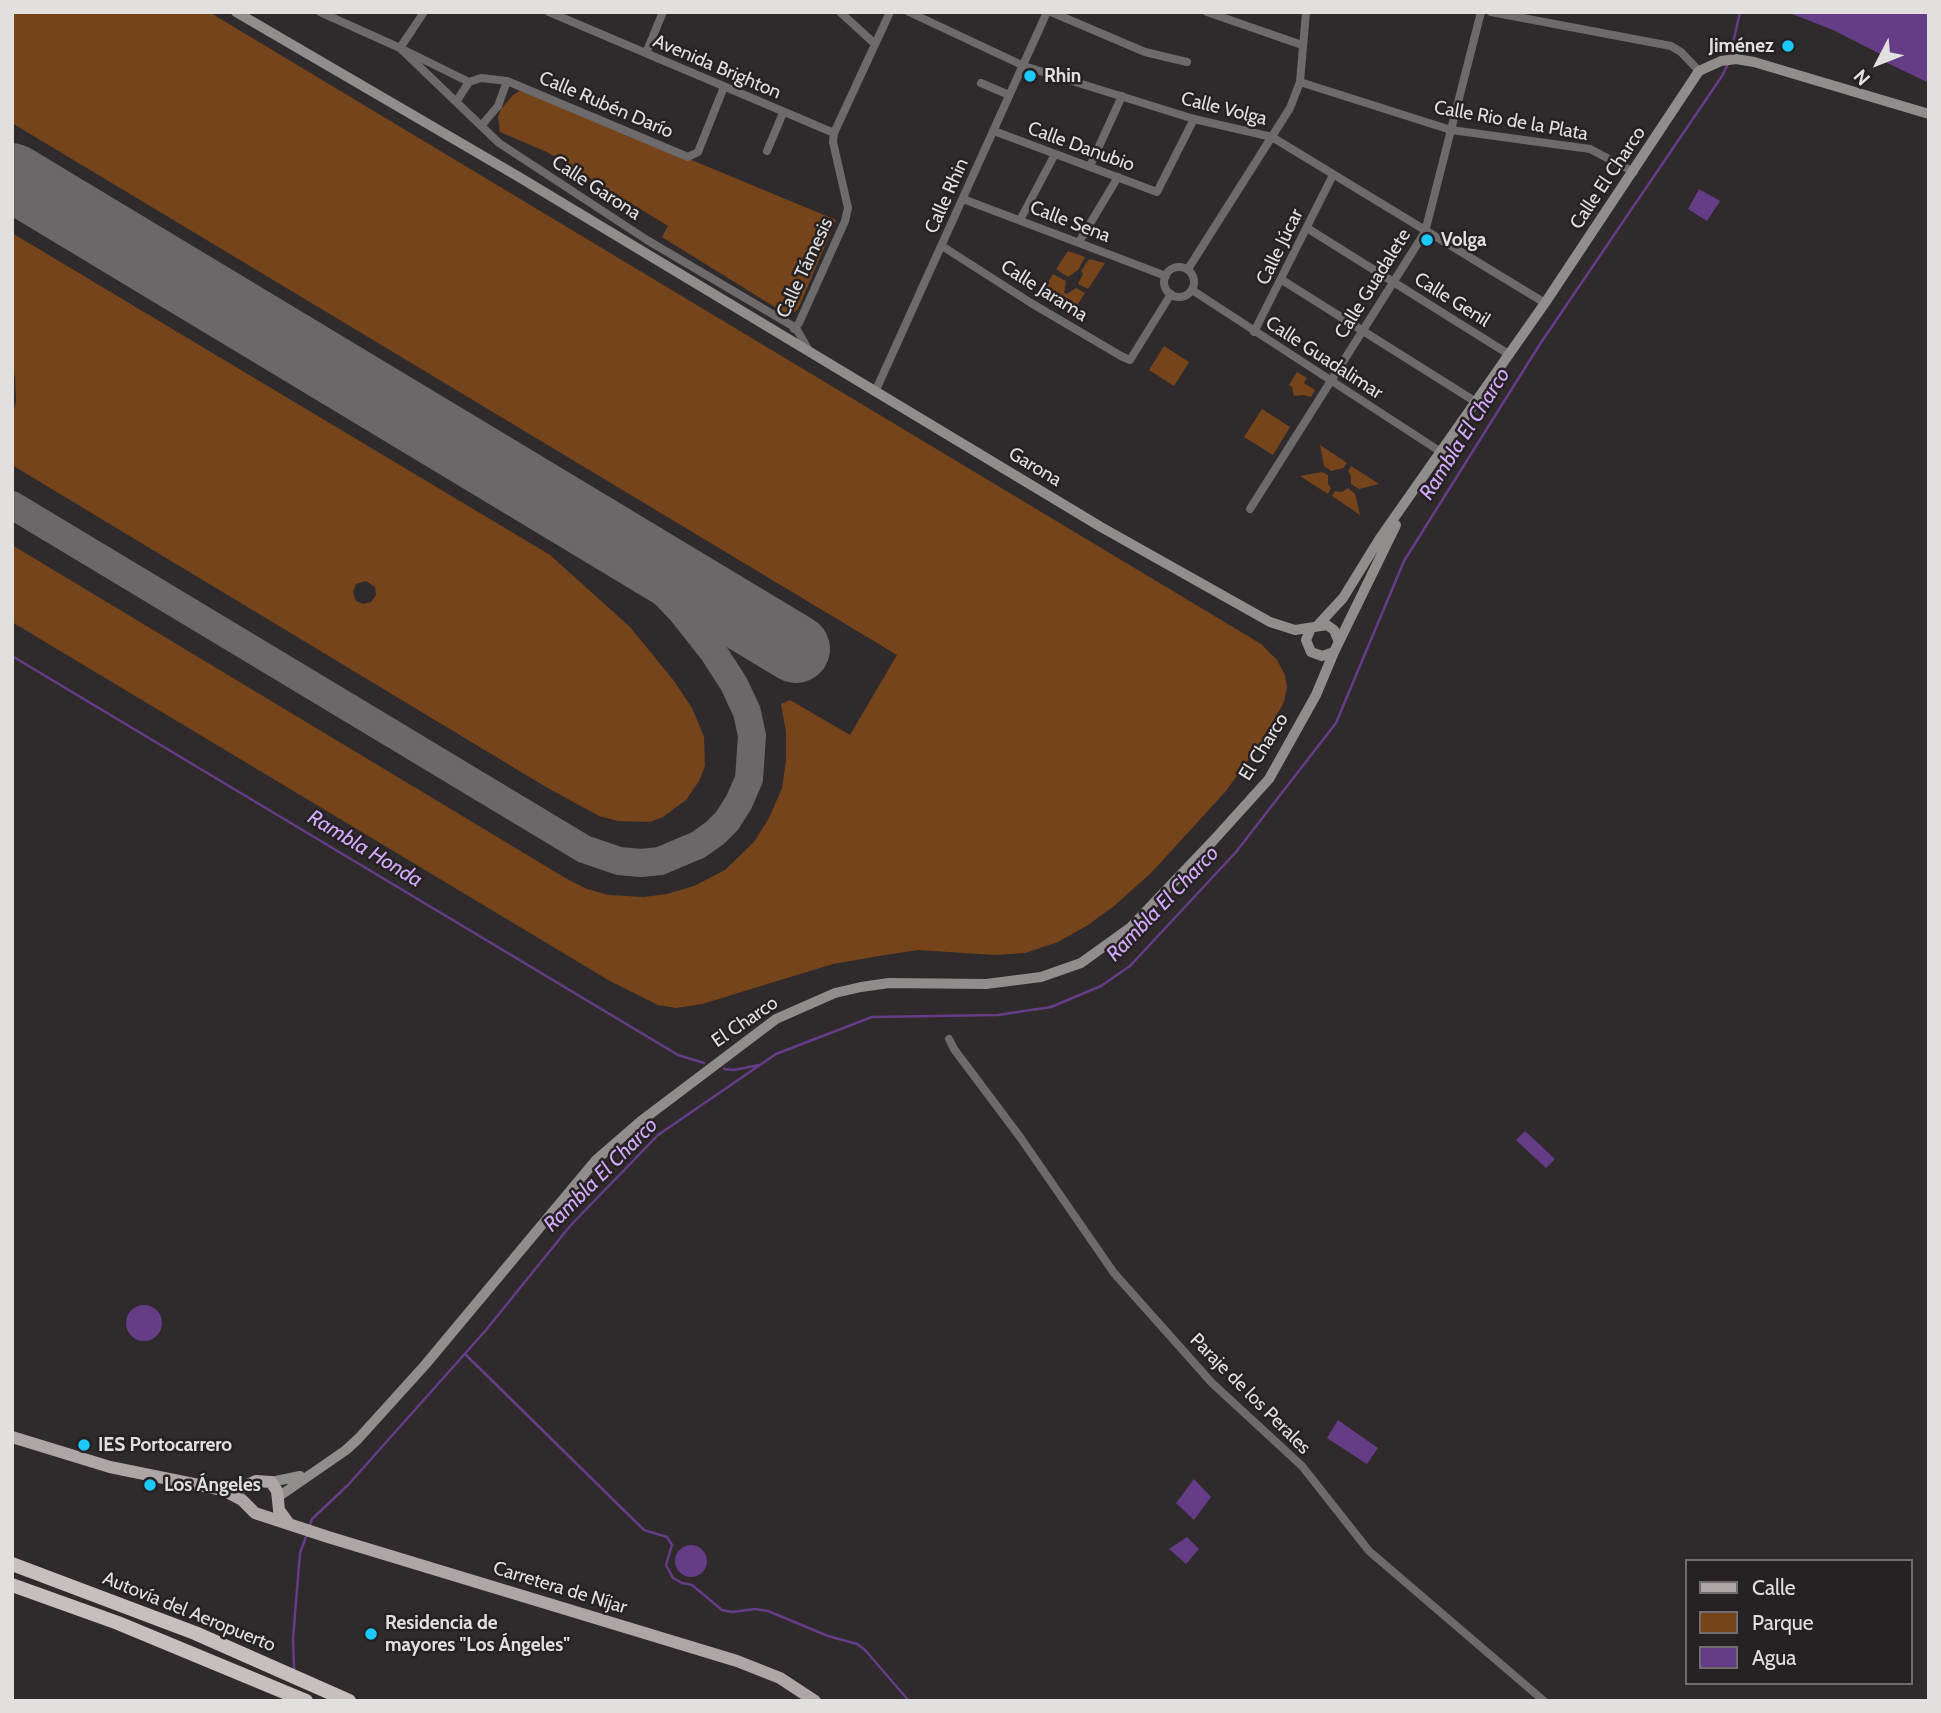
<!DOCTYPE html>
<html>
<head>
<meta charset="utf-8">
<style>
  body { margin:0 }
  #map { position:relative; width:1941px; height:1713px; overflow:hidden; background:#2f2b2c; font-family:Cabin,sans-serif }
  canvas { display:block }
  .frame { position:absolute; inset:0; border:14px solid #e2dfdf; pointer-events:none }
  .legend { position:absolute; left:1685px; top:1559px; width:228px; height:126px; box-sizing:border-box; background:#262122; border:2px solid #716d6e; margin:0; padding:9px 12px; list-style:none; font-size:21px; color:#e2dfdf }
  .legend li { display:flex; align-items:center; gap:14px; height:35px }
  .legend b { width:35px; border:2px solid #716d6e }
  .north { position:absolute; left:1843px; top:28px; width:70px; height:70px; -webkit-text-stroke:5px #262122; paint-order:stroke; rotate:228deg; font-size:19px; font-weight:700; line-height:28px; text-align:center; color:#e2dfdf }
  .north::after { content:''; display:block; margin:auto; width:24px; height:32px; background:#e2dfdf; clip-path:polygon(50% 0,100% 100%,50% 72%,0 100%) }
</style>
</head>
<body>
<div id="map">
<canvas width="1941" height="1713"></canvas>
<div class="frame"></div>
<ul class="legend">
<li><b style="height:9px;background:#aca7a6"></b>Calle</li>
<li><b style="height:19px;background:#76441a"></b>Parque</li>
<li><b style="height:19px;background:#653d86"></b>Agua</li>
</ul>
<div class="north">N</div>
</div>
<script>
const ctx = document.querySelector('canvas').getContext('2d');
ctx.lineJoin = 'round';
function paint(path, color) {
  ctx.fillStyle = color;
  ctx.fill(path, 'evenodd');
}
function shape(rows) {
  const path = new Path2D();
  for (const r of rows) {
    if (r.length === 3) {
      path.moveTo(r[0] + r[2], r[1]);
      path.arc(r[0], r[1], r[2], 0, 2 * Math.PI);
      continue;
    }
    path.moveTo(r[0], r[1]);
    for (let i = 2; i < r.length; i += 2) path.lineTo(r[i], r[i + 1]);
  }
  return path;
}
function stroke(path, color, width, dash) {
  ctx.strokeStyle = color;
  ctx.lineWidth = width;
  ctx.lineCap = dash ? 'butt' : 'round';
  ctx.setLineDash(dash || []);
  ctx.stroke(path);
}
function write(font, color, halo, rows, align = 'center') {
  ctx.font = font + ' Cabin,sans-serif';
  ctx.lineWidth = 5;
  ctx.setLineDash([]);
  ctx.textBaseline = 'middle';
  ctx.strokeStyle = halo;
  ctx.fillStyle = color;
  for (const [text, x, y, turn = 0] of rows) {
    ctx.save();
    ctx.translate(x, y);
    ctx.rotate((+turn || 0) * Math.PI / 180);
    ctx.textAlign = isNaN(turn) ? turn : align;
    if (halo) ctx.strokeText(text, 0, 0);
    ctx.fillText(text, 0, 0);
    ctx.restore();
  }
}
paint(shape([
  [12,12,209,12,1261,644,1277,660,1285,675,1287,687,1284,702,1264,738,1226,791,1152,872,1114,906,1088,925,1058,942,1025,953,995,955,918,950,879,956,833,964,702,1004,676,1008,658,1005,610,981,12,622,12,545,567,879,587,889,608,895,644,897,667,894,694,886,725,870,754,842,769,818,782,788,786,761,786,732,781,704,790,700,850,735,897,655,12,123],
  [520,91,535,95,836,220,798,309,790,315,786,314,662,237,668,226,547,152,500,132,498,117,501,109,513,95],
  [12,233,550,555,630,627,674,681,692,708,704,737,705,766,699,781,686,800,663,817,650,822,618,821,599,816,546,787,12,465,12,415,16,402,15,377,12,368],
  [366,581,375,587,376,595,371,602,363,604,356,601,353,592,356,584],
  [1068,251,1085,257,1078,270,1068,277,1056,269],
  [1089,259,1105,263,1088,289,1078,284,1083,274,1081,271],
  [1053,274,1066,281,1064,293,1067,294,1076,288,1085,293,1070,316,1063,311,1065,307,1055,300,1051,304,1040,297],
  [1164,346,1189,362,1174,386,1149,370],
  [1297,372,1307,378,1304,383,1315,390,1311,397,1304,395,1294,396,1292,387,1289,385],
  [1262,409,1290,427,1273,455,1244,437],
  [1320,445,1347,463,1343,468,1331,471,1324,466],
  [1351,466,1379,484,1359,489,1351,484,1351,476,1348,471],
  [1322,472,1328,475,1328,484,1331,488,1328,494,1300,476],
  [1348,488,1355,494,1360,515,1332,496,1335,491,1342,492]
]), '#76441a');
paint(shape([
  [1787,12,1929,12,1929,83,1881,60,1880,54,1833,30],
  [1699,189,1720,201,1707,221,1688,209],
  [1525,1131,1555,1159,1546,1168,1516,1140],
  [144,1323,18],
  [1338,1420,1378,1448,1367,1464,1327,1438],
  [1194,1479,1211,1497,1194,1520,1176,1503],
  [1187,1537,1199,1549,1186,1564,1169,1549],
  [691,1561,16]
]), '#653d86');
stroke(shape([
  [1730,56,1740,12],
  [12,656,678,1055,704,1063],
  [724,1069,734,1070,759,1065],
  [465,1354,644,1530,667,1537,672,1545,666,1565,673,1578,682,1583,692,1585,722,1610,732,1612,755,1609,768,1611,828,1636,857,1644,865,1650,909,1701],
  [309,1528,312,1519,348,1485,486,1330,570,1226,658,1135,776,1054,872,1017,998,1015,1051,1007,1101,986,1130,966,1236,852,1336,723,1404,561,1540,344,1722,76,1729,62],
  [294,1669,293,1639,300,1553,307,1534]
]), '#653d86', 2.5);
stroke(shape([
  [12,505,584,849,619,861,641,863,660,861,698,845,715,833,727,821,739,802,749,779,752,736,747,712,734,684,712,650,682,612,643,571,593,526]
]), '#6c6869', 28);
stroke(shape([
  [12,177,796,649]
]), '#6c6869', 68);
stroke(shape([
  [320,12,400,48,469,82],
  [549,12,834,133],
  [840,12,875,44],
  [909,12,1024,66,1194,119,1272,137,1545,303],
  [1051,12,1145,52,1187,62],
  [1207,12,1302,45],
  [1491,12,1671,46,1681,52,1699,71],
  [400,48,499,143,647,240,796,328],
  [400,48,424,12],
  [646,53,663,12],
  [1300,82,1451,130,1590,149,1634,172],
  [981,83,1009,95],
  [456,102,469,82,481,78,507,81,688,157,698,152,724,87],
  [481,126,498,106,507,81],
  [994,131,1157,192,1194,119],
  [767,151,783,113],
  [1090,166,1122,96],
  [963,199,1166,276],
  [1020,220,1055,154],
  [1307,228,1510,355],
  [1079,242,1118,177],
  [942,246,1031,303,1121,356,1130,360,1171,294],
  [1179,282,15],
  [1188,269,1290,108,1300,82,1306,12],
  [1282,280,1476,402],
  [1192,290,1441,452],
  [796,328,808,349],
  [794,329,799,323,845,221,848,208,833,142,834,133,890,12],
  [1254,332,1333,175],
  [875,392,1047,12],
  [1250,509,1425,232,1481,12],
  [949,1039,954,1049,1020,1137,1114,1273,1212,1383,1302,1466,1369,1551,1544,1701]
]), '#6c6a6a', 8);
stroke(shape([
  [236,12,519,177,1101,527,1270,622,1295,630,1327,625,1334,630,1339,642],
  [1318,625,1343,598,1380,538,1545,303,1699,71,1721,61,1736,59,1754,62,1929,114],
  [1311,628,1306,640,1311,652,1322,656,1334,652,1396,525],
  [271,1482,300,1476],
  [278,1497,346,1450,358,1439,425,1365,596,1160,641,1121,776,1019,835,993,861,987,889,983,986,984,1041,977,1081,963,1131,927,1212,842,1269,779,1316,695,1334,652]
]), '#908d8c', 10);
stroke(shape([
  [12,1437,110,1467,223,1490,242,1500,255,1513,328,1537,737,1661,780,1678,815,1701],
  [223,1490,241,1488,256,1481,271,1482,277,1491,279,1510,289,1524]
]), '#aca7a6', 12);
stroke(shape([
  [12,1564,195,1633,349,1701],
  [12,1585,118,1623,306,1701]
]), '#c5bfbe', 14);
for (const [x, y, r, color] of [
  [1788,46,7,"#1cc9fc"],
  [1030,76,7,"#1cc9fc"],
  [1427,240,7,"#1cc9fc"],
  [84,1445,7,"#1cc9fc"],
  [150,1485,7,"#1cc9fc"],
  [371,1634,7,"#1cc9fc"]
]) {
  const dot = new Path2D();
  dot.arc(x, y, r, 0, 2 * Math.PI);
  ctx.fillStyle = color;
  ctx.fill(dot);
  stroke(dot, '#262122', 2.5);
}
write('bold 19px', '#e2dfdf', '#262122', [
  ["Jiménez",1774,46,"right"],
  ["Rhin",1044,76],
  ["Volga",1441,240],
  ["IES Portocarrero",98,1445],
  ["Los Ángeles",164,1485],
  ["Residencia de",385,1623],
  ["mayores \"Los Ángeles\"",385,1645]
], 'left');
write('19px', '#e2dfdf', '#262122', [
  ["Avenida Brighton",717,67,23],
  ["Calle Rubén Darío",606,105,23],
  ["Calle Volga",1224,109,14],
  ["Calle Rio de la Plata",1511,121,10],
  ["Calle Danubio",1081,147,20],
  ["Calle El Charco",1608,178,-56],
  ["Calle Garona",596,188,33],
  ["Calle Rhin",947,196,-66],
  ["Calle Sena",1070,222,21],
  ["Calle Júcar",1280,247,-64],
  ["Calle Támesis",805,268,-65],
  ["Calle Guadalete",1373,284,-58],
  ["Calle Jarama",1044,291,32],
  ["Calle Genil",1452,300,32],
  ["Calle Guadalimar",1324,358,33],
  ["Garona",1035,467,31],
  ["El Charco",1264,747,-58],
  ["El Charco",745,1022,-34],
  ["Paraje de los Perales",1250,1394,45],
  ["Carretera de Níjar",560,1588,17],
  ["Autovía del Aeropuerto",189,1612,22]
]);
write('italic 21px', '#d3a9fb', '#262122', [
  ["Rambla El Charco",1465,434,-58],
  ["Rambla Honda",365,849,31],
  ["Rambla El Charco",1163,904,-46],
  ["Rambla El Charco",601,1175,-45]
]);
</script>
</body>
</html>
